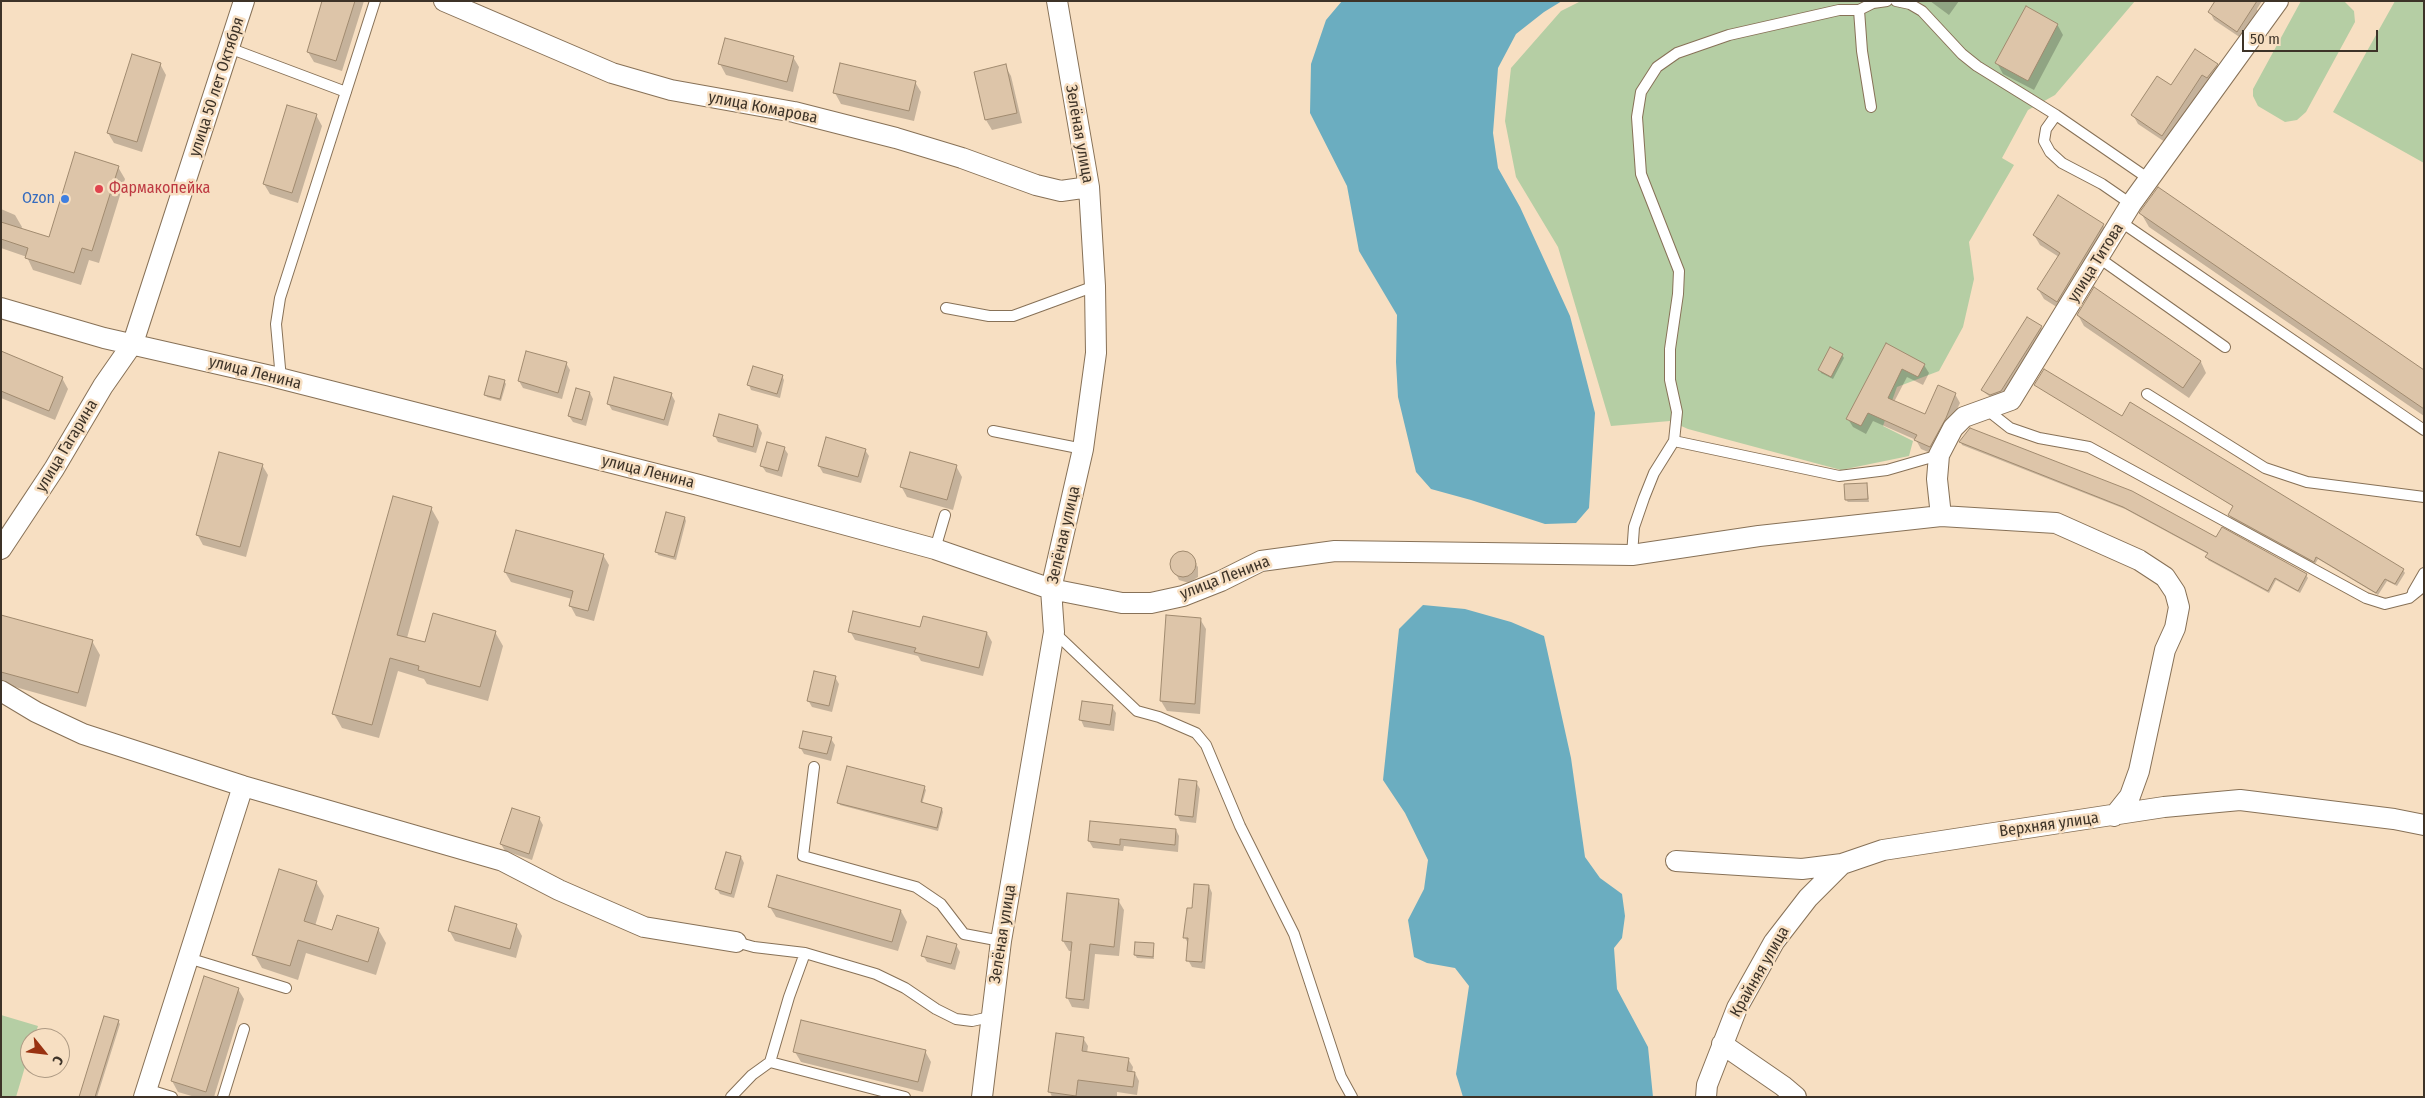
<!DOCTYPE html>
<html>
<head>
<meta charset="utf-8">
<style>
  body { margin:0 }
  #map { position:relative; width:2425px; height:1098px; overflow:hidden; background:#f7dfc2; font-family:"Fira Sans Condensed",sans-serif }
  canvas { display:block }
  .frame { position:absolute; inset:0; border:2px solid #3d3328; pointer-events:none }
  .north { position:absolute; left:20px; top:1028px; width:50px; height:50px; box-sizing:border-box; background:#f7dfc2; border:1px solid #ad9a84; border-radius:50%; rotate:119deg; font-size:14px; font-weight:700; line-height:20px; text-align:center; color:#3d3328 }
  .north::after { content:''; display:block; margin:auto; width:18px; height:22px; background:#993211; clip-path:polygon(50% 0,100% 100%,50% 72%,0 100%) }
  .scale { position:absolute; left:2242px; top:30px; width:136px; height:22px; box-sizing:border-box; border:2px solid #3d3328; border-top:0; padding-left:6px; font-size:15px; line-height:18px; white-space:nowrap; color:#3d3328; -webkit-text-stroke:4px #f7dfc2; paint-order:stroke }
</style>
</head>
<body>
<div id="map">
<canvas width="2425" height="1098"></canvas>
<div class="frame"></div>
<div class="north">С</div>
<div class="scale">50 m</div>
</div>
<script>
const ctx = document.querySelector('canvas').getContext('2d');
ctx.lineJoin = 'round';
function paint(path, color) {
  ctx.fillStyle = color;
  ctx.fill(path, 'evenodd');
}
function shape(rows) {
  const path = new Path2D();
  for (const r of rows) {
    if (r.length === 3) {
      path.moveTo(r[0] + r[2], r[1]);
      path.arc(r[0], r[1], r[2], 0, 2 * Math.PI);
      continue;
    }
    path.moveTo(r[0], r[1]);
    for (let i = 2; i < r.length; i += 2) path.lineTo(r[i], r[i + 1]);
  }
  return path;
}
function stroke(path, color, width, dash) {
  ctx.strokeStyle = color;
  ctx.lineWidth = width;
  ctx.lineCap = dash ? 'butt' : 'round';
  ctx.setLineDash(dash || []);
  ctx.stroke(path);
}
function write(font, color, halo, rows, align = 'center') {
  ctx.font = font + ' "Fira Sans Condensed",sans-serif';
  ctx.lineWidth = 5;
  ctx.setLineDash([]);
  ctx.textBaseline = 'middle';
  ctx.strokeStyle = halo;
  ctx.fillStyle = color;
  for (const [text, x, y, turn = 0] of rows) {
    ctx.save();
    ctx.translate(x, y);
    ctx.rotate((+turn || 0) * Math.PI / 180);
    ctx.textAlign = isNaN(turn) ? turn : align;
    if (halo) ctx.strokeText(text, 0, 0);
    ctx.fillText(text, 0, 0);
    ctx.restore();
  }
}
paint(shape([
  [1581,1,2135,1,2055,95,2028,110,2002,158,2014,165,1969,242,1974,279,1963,327,1939,371,1897,387,1883,426,1913,441,1909,456,1841,470,1688,429,1670,421,1611,426,1558,247,1516,177,1505,121,1511,68,1561,11],
  [2301,1,2344,1,2354,11,2355,22,2306,112,2297,120,2285,122,2258,106,2253,96,2253,89],
  [2395,1,2424,1,2424,163,2333,112],
  [1,1015,38,1026,34,1038,30,1038,30,1050,16,1097,1,1097]
]), '#b5cea4');
paint(shape([
  [1342,1,1562,1,1544,12,1516,34,1498,68,1493,133,1498,168,1520,207,1570,316,1595,413,1589,508,1576,523,1545,524,1471,500,1431,489,1416,472,1398,397,1396,362,1397,315,1359,251,1347,186,1310,113,1311,64,1326,20],
  [1423,605,1465,609,1511,622,1544,636,1571,758,1585,857,1600,878,1622,894,1625,916,1622,938,1614,948,1617,989,1648,1047,1653,1097,1463,1097,1456,1074,1469,986,1455,968,1427,963,1414,957,1408,920,1424,889,1428,860,1405,813,1383,780,1399,629]
]), '#6badc0');
paint(shape([
  [324,1,364,1,342,71,314,62,308,52],
  [1930,1,1959,1,1949,15],
  [2217,1,2262,1,2257,9,2258,12,2241,38,2214,20,2210,12],
  [2057,24,2063,35,2034,90,2003,74,1997,63],
  [793,57,799,67,793,92,726,75,720,64],
  [160,64,166,75,142,152,114,143,108,133],
  [2217,65,2222,74,2168,144,2138,124,2133,115,2171,87],
  [1005,66,1011,76,1022,123,992,130,986,120],
  [915,82,921,92,914,121,841,104,835,93],
  [316,115,322,126,298,203,270,194,264,184],
  [118,167,125,179,99,263,89,260,81,285,33,270,27,257,1,248,1,209,15,215,22,227,21,229,50,238],
  [2141,213,2424,372,2424,416,2149,227],
  [2103,225,2108,235,2063,311,2044,299,2038,289,2059,257,2040,245,2034,235],
  [2094,289,2201,362,2206,373,2189,398,2084,326,2078,315],
  [2041,327,2043,330,2003,394,1992,398,1985,393,1983,390],
  [1886,345,1924,365,1929,373,1923,385,1907,377,1894,402,1926,416,1955,394,1960,403,1935,455,1921,449,1916,440,1873,421,1866,434,1853,427,1848,419],
  [1,353,62,378,68,389,55,420,1,398],
  [1842,355,1844,358,1833,379,1821,373,1820,370],
  [566,363,570,370,562,399,523,388,519,381],
  [782,376,784,380,780,398,751,390,749,385],
  [504,381,506,384,501,401,487,397,485,394],
  [2036,385,2122,418,2403,570,2405,573,2397,586,2387,581,2378,595,2318,559,2315,564,2231,518,2230,515,2234,507],
  [590,393,593,399,586,426,573,422,569,416],
  [671,394,675,401,668,426,612,410,608,403],
  [720,416,758,426,762,433,756,453,718,442,715,436],
  [1961,442,2217,539,2306,575,2308,578,2300,593,2276,580,2269,593,2208,560,2208,554,2125,509,1962,445],
  [784,448,788,454,782,477,766,472,762,466],
  [865,450,869,456,861,483,823,473,819,466],
  [262,465,268,475,246,557,203,545,197,534],
  [956,466,962,477,953,510,907,497,901,486],
  [1867,485,1869,502,1848,502,1846,500],
  [431,508,439,522,407,638,426,644,495,632,503,646,488,701,427,684,424,679,398,671,379,738,342,728,334,714],
  [685,518,686,521,676,560,658,555,657,552],
  [1181,552,1186,552,1198,567,1198,577,1189,583,1179,580,1171,563,1172,558],
  [603,555,609,565,594,621,576,616,570,605,572,599,511,582,505,572],
  [1,619,92,641,100,655,86,707,1,683],
  [1200,619,1206,629,1200,714,1167,711,1161,701],
  [921,629,987,633,992,642,983,676,921,661,918,656,855,640,850,631],
  [835,677,839,684,832,712,812,707,808,700],
  [1112,707,1116,713,1114,731,1084,727,1081,720],
  [831,739,835,745,831,761,804,754,800,747],
  [1196,782,1200,789,1196,823,1180,821,1177,814],
  [924,787,926,790,922,804,942,809,943,812,938,831,840,805,839,803],
  [539,818,543,825,532,860,505,851,501,844],
  [1176,830,1179,836,1178,852,1124,846,1123,851,1093,848,1089,841],
  [727,853,741,857,744,863,734,898,720,894,717,889],
  [778,877,901,911,907,922,898,951,776,917,770,907],
  [316,882,324,896,315,926,333,931,378,929,386,943,376,975,306,953,298,980,262,968,254,954],
  [1209,886,1212,893,1205,969,1192,967,1188,960,1189,945,1185,938,1193,910],
  [1118,900,1124,910,1119,956,1095,954,1089,1009,1072,1007,1067,997,1072,951,1069,951,1063,941],
  [516,925,522,936,516,958,455,941,449,930],
  [956,945,960,952,955,970,927,962,923,955],
  [1153,945,1154,959,1137,958,1135,955],
  [238,989,244,999,214,1097,195,1097,178,1092,172,1081],
  [118,1021,120,1024,97,1097,80,1097],
  [1083,1038,1088,1046,1087,1053,1128,1059,1133,1067,1132,1073,1135,1073,1139,1081,1137,1095,1117,1092,1117,1097,1052,1097,1050,1092],
  [925,1051,931,1062,923,1092,801,1062,795,1052]
]), '#0003');
const building = shape([
  [322,1,355,1,336,61,307,52,322,1],
  [2215,1,2257,1,2237,32,2208,12,2215,1],
  [2026,6,2058,24,2028,81,1995,63,2026,6],
  [725,38,794,56,787,82,718,64,725,38],
  [2195,49,2218,64,2207,78,2202,75,2162,136,2131,115,2157,76,2171,85,2195,49],
  [132,54,161,63,137,142,107,133,132,54],
  [840,63,916,81,909,111,833,93,840,63],
  [1006,64,1017,113,985,120,974,72,1006,64],
  [287,105,317,114,292,193,263,184,287,105],
  [75,152,119,166,92,251,82,248,74,273,25,258,28,248,1,239,1,222,49,237,75,152],
  [2158,187,2424,370,2424,409,2139,213,2158,187],
  [2058,195,2104,224,2057,302,2037,289,2060,253,2033,235,2058,195],
  [2094,287,2201,361,2183,388,2077,315,2094,287],
  [2027,317,2042,326,2001,391,1990,395,1981,390,2027,317],
  [1886,343,1925,364,1918,377,1902,369,1888,398,1925,414,1938,385,1956,393,1946,418,1930,447,1914,440,1917,435,1868,413,1861,426,1846,419,1886,343],
  [1830,347,1843,354,1831,377,1818,370,1830,347],
  [1,351,63,377,49,411,1,391,1,351],
  [526,351,567,362,558,393,518,381,526,351],
  [753,366,783,375,777,394,747,385,753,366],
  [2044,369,2122,416,2130,402,2404,569,2395,584,2385,579,2376,593,2316,557,2314,562,2228,515,2233,506,2034,385,2044,369],
  [489,376,505,380,500,399,484,395,489,376],
  [614,377,672,393,664,420,607,404,614,377],
  [576,388,590,392,582,420,568,416,576,388],
  [719,414,758,425,753,447,713,436,719,414],
  [1970,428,2132,491,2216,537,2222,527,2307,574,2298,591,2275,578,2268,591,2205,557,2208,553,2123,507,1959,442,1970,428],
  [826,437,866,449,858,477,818,466,826,437],
  [767,442,785,447,778,471,760,466,767,442],
  [219,452,263,464,240,547,196,535,219,452],
  [910,452,957,465,947,500,900,487,910,452],
  [1867,483,1868,499,1845,500,1844,484,1867,483],
  [393,496,432,507,397,635,425,642,433,613,496,631,480,687,418,670,419,666,390,658,372,725,332,714,393,496],
  [666,512,685,517,674,557,655,552,666,512],
  [516,530,604,554,588,611,569,606,573,591,504,572,516,530],
  [1183,564,13],
  [853,611,920,627,923,616,987,632,979,668,914,652,916,648,848,632,853,611],
  [1,615,93,640,78,693,1,672,1,615],
  [1166,615,1201,618,1195,704,1160,701,1166,615],
  [814,671,836,676,829,706,807,701,814,671],
  [1082,701,1113,705,1110,725,1079,720,1082,701],
  [803,731,832,737,827,754,799,748,803,731],
  [847,766,925,786,921,802,942,808,937,828,837,803,847,766],
  [1179,779,1197,781,1193,817,1175,815,1179,779],
  [512,808,540,817,529,854,500,844,512,808],
  [1090,821,1176,829,1175,845,1120,839,1120,845,1088,841,1090,821],
  [726,852,741,856,731,894,715,889,726,852],
  [279,869,317,881,304,921,332,930,337,915,379,928,368,962,298,940,290,966,252,955,279,869],
  [777,875,901,910,892,942,768,907,777,875],
  [1194,884,1209,885,1202,962,1186,961,1188,938,1183,938,1187,908,1192,908,1194,884],
  [1067,893,1119,899,1114,947,1090,944,1084,1000,1066,998,1072,942,1062,941,1067,893],
  [455,906,517,924,510,949,448,931,455,906],
  [927,936,957,944,951,964,921,956,927,936],
  [1135,942,1154,943,1153,957,1134,955,1135,942],
  [204,976,239,988,206,1092,171,1081,204,976],
  [104,1016,119,1020,95,1097,79,1097,104,1016],
  [801,1020,926,1050,918,1082,793,1052,801,1020],
  [1056,1033,1084,1037,1082,1051,1129,1058,1127,1071,1135,1072,1133,1087,1078,1080,1076,1096,1048,1092,1056,1033]
]);
paint(building, '#ddc5a9');
stroke(building, '#a08a6f', 1);
const service = shape([
  [1887,1,1873,3,1859,10,1839,10,1729,35,1677,53,1657,67,1641,92,1637,117,1641,174,1679,271,1678,294,1670,349,1670,380,1677,412,1674,441,1839,476,1887,470,1939,455],
  [1896,1,1910,4,1922,11,1962,54,1977,66,2056,115,2149,179],
  [1859,10,1862,51,1871,107],
  [229,48,346,92],
  [2056,115,2046,129,2044,141,2050,152,2062,163,2102,184,2131,204],
  [2121,222,2424,430],
  [2099,258,2225,347],
  [946,308,989,316,1013,316,1095,286],
  [281,379,276,324,280,298,375,1],
  [2147,394,2265,468,2307,482,2424,497],
  [1986,409,2010,428,2039,438,2089,447,2366,598,2385,604,2409,598,2424,586],
  [993,431,1083,449],
  [935,549,945,515],
  [1632,555,1634,527,1644,498,1654,473,1674,441],
  [2413,592,2424,573],
  [1054,632,1137,711,1159,717,1196,733,1206,745,1240,826,1294,934,1341,1077,1352,1097],
  [814,767,803,856,916,887,941,904,964,934,1001,941],
  [736,942,754,947,805,953,876,974,905,988,936,1009,956,1019,972,1021,990,1017],
  [188,958,286,988],
  [770,1062,905,1097],
  [146,1089,172,1097],
  [223,1097,244,1029],
  [731,1097,752,1075,770,1062,789,997,805,953]
]);
const minor = shape([
  [444,1,612,73,671,90,794,112,896,138,962,158,1036,185,1061,191,1089,187],
  [1,308,104,338,271,376,699,485,935,549,1051,589,1122,603,1151,603,1183,596,1221,581,1261,561,1335,551,1632,555,1759,536,1941,516,2056,523,2139,560,2165,577,2175,592,2179,607,2175,628,2165,650,2139,771,2130,796,2114,816],
  [1941,516,1937,479,1939,455,1953,428,1964,417,2011,400,2131,204,2278,1],
  [1,549,54,469,103,386,133,343,244,1],
  [1,691,36,712,83,734,243,786,503,861,559,890,644,927,736,942],
  [1676,861,1802,869,1842,864,1883,850,2164,807,2240,800,2394,819,2424,825],
  [1722,1044,1783,1086,1796,1097],
  [144,1097,243,786],
  [982,1097,1001,941,1054,632,1051,589,1083,449,1096,353,1095,286,1089,187,1057,1],
  [1706,1097,1707,1085,1737,1008,1774,942,1808,898,1842,864]
]);
stroke(service, '#877157', 12);
stroke(minor, '#877157', 22);
stroke(service, '#fff', 10);
stroke(minor, '#fff', 20);
for (const [x, y, r, color] of [
  [99,189,5,"#e0444e"],
  [65,199,5,"#3f7fe0"]
]) {
  const dot = new Path2D();
  dot.arc(x, y, r, 0, 2 * Math.PI);
  ctx.fillStyle = color;
  ctx.fill(dot);
  stroke(dot, '#f7dfc2', 2);
}
write('16px', '#3d3328', '#f7dfc2', [
  ["улица 50 лет Октября",217,87,-72],
  ["улица Комарова",763,108,11],
  ["Зелёная улица",1079,134,80],
  ["улица Титова",2096,263,-58],
  ["улица Ленина",255,373,14],
  ["улица Гагарина",67,446,-59],
  ["улица Ленина",648,472,14],
  ["Зелёная улица",1064,535,-77],
  ["улица Ленина",1225,578,-21],
  ["Верхняя улица",2049,825,-8],
  ["Зелёная улица",1003,934,-81],
  ["Крайняя улица",1760,972,-60]
]);
write('16px', '#be3a42', '#f7dfc2', [
  ["Фармакопейка",109,189]
], 'left');
write('16px', '#366cbe', '#f7dfc2', [
  ["Ozon",55,199]
], 'right');
</script>
</body>
</html>
